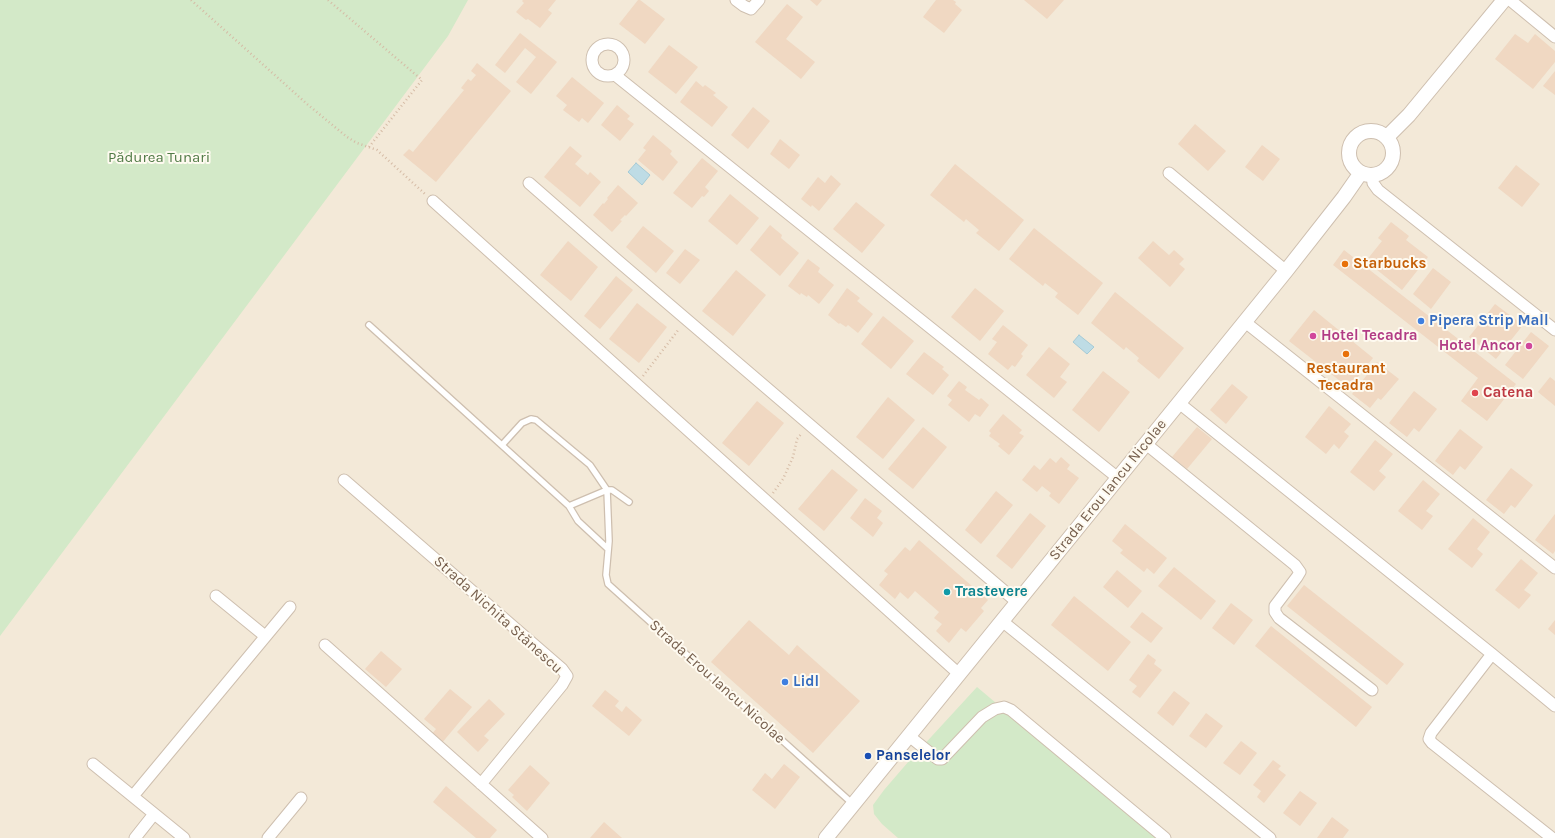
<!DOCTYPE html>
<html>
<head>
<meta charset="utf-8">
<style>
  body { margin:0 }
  canvas { display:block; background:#fcf6e9 }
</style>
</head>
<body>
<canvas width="1555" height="838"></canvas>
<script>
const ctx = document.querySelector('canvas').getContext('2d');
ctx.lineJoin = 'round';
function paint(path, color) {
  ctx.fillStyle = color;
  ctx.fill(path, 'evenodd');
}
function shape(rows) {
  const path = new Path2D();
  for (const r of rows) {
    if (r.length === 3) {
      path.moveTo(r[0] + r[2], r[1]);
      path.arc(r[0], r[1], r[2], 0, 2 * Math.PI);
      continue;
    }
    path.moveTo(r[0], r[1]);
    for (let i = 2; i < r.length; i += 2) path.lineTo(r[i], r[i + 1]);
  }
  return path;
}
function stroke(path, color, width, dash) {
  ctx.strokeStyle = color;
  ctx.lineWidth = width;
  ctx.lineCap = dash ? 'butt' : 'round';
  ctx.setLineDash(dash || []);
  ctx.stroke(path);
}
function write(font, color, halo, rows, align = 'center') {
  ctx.font = font + ' Karla,sans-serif';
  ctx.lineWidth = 4;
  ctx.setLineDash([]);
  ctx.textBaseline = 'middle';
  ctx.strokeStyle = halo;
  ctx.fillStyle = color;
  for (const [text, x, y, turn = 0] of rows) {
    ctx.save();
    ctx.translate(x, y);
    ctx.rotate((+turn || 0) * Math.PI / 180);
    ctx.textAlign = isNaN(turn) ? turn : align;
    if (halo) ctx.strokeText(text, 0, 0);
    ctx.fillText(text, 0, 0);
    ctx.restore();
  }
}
paint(shape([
  [0,0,1555,0,1555,838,0,838]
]), '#f3e9d8');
paint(shape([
  [0,0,468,0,448,36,0,636],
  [977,687,1015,719,1156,838,898,838,882,824,874,814,873,805,884,790,909,761]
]), '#d3e9c8');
const water = shape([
  [636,163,650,175,642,185,628,172,636,163],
  [1079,335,1094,347,1087,354,1073,342,1079,335]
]);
paint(water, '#bedce5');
stroke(water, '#a5cbd6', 1);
paint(shape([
  [523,0,556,0,548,10,552,13,540,28,528,19,526,20,516,12,524,3,522,1],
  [638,0,640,0,665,19,645,44,619,24],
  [810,0,822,0,817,6],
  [936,0,953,0,956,2,955,4,962,10,944,33,923,17],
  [1024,0,1064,0,1047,19],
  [787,4,803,17,786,39,815,62,801,79,755,42],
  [520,33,557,62,531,94,516,82,536,57,525,48,505,73,495,65],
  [1515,34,1528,43,1535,34,1555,51,1555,62,1533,89,1495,59],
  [669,45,698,67,676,94,648,72],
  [477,63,511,91,436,182,403,155,409,149,413,152,464,90,461,88,468,79,471,81,476,75,471,71],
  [1555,71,1555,95,1543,86],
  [572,77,604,103,588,123,582,118,579,122,563,110,567,105,556,96],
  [696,81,703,87,705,85,716,93,713,95,728,107,712,127,680,102],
  [617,105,630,116,627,119,634,124,620,141,601,125],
  [753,107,770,121,748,149,731,135],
  [1195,124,1226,151,1208,171,1178,144],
  [653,135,672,151,670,154,678,162,663,181,638,160,646,150,643,148],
  [780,139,800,155,789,169,770,154],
  [1262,145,1280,159,1263,181,1245,167],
  [570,146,582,156,575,164,588,175,590,172,601,182,580,207,544,177],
  [702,158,718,171,705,187,709,191,704,197,702,196,692,208,673,193],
  [955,164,1024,220,999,251,976,233,979,230,966,219,964,222,930,195],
  [1516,165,1540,184,1522,207,1498,188],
  [831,175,841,184,819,211,812,205,811,207,801,199,818,177,825,183],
  [618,185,638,203,626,216,625,215,620,220,622,221,612,232,593,215,603,203,604,204,608,199,607,198],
  [730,194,759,218,737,245,708,221],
  [856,202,885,225,862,253,833,229],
  [1391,222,1409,236,1406,240,1428,257,1402,290,1366,261,1382,241,1378,238],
  [770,225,782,235,781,238,799,253,780,276,750,250],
  [643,226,674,251,656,273,626,247],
  [1034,228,1103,283,1078,315,1055,297,1058,293,1045,283,1043,286,1009,259],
  [568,241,598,267,571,301,540,275],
  [1153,241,1169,255,1174,250,1184,259,1179,264,1185,269,1170,287,1138,258],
  [685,249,700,260,680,284,666,273],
  [1344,250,1516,384,1487,421,1461,401,1478,378,1333,265],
  [808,259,820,268,818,272,834,285,819,304,808,295,807,297,801,293,800,295,788,286],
  [1433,268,1451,282,1431,309,1413,294],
  [736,270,766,295,733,336,702,311],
  [616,276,633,290,600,329,584,316],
  [847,288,860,298,857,301,873,314,858,333,848,325,846,327,840,323,839,324,828,315],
  [975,288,1004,311,980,341,951,317],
  [1115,292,1184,348,1159,379,1137,361,1139,358,1126,347,1124,350,1091,323],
  [637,303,667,327,639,363,609,339],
  [1495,304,1523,325,1496,359,1469,337],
  [1314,310,1373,358,1349,388,1289,341],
  [883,316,914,341,891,369,861,344],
  [1003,325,1028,345,1021,354,1023,356,1015,367,1012,365,1008,370,988,354,997,342,992,339],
  [1531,332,1549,346,1523,379,1505,365],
  [1049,347,1070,364,1060,377,1067,382,1054,398,1026,375],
  [924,352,944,367,942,369,949,375,933,395,906,374],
  [1377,362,1399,379,1381,400,1378,398,1370,408,1352,394],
  [1103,371,1130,392,1099,432,1072,410],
  [1550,377,1555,381,1555,406,1538,392],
  [959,381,967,387,965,390,979,400,981,398,989,405,980,417,975,414,969,422,948,405,952,400,947,396],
  [1232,384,1248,397,1226,424,1210,410],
  [1414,391,1437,409,1419,432,1414,428,1407,437,1389,423],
  [888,397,915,420,883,459,856,437],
  [757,401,784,423,749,466,722,443],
  [1329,406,1351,424,1344,432,1349,436,1339,449,1334,444,1326,454,1305,437],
  [1003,414,1022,430,1019,433,1024,436,1009,455,998,446,1000,444,989,436,991,433,989,431],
  [923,427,947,447,913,489,888,469],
  [1197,427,1212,439,1187,469,1172,457],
  [1460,429,1483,447,1465,470,1460,466,1453,475,1435,461],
  [1375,440,1393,454,1379,471,1386,477,1374,491,1350,472],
  [1061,457,1070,465,1067,469,1079,478,1059,504,1049,496,1051,493,1042,486,1037,492,1022,480,1034,465,1040,470,1050,458,1056,463],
  [1511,468,1533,485,1515,508,1511,505,1504,514,1486,500],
  [832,469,858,490,824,531,798,509],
  [1423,480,1440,494,1426,511,1433,516,1422,530,1398,511],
  [996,491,1013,505,981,544,965,530],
  [865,498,882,511,877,518,883,523,873,537,850,518],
  [1030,513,1046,526,1012,569,996,556],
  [1555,514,1555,551,1553,554,1535,540],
  [1473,518,1490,532,1477,549,1483,554,1472,568,1448,549],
  [1125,524,1167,558,1154,574,1147,568,1144,572,1120,553,1123,550,1112,541],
  [919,540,988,600,981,608,984,611,966,632,961,628,949,643,936,631,942,624,934,618,939,612,915,591,908,599,900,592,895,599,879,585,888,574,884,571,905,547,910,551],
  [1521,559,1538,573,1524,590,1531,595,1519,609,1495,590],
  [1174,567,1216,601,1201,620,1158,586],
  [1117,570,1142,591,1128,608,1103,587],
  [1304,585,1404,664,1387,685,1287,606],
  [1074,596,1131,642,1108,671,1051,625],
  [1231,603,1253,620,1234,645,1212,628],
  [1142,612,1163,628,1151,643,1130,627],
  [749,620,789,655,797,645,860,701,813,753,711,662],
  [1555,620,1555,635,1548,629],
  [1271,626,1372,707,1356,727,1255,646],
  [381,651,402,669,386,687,365,669],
  [1148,654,1156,660,1154,664,1162,670,1140,698,1132,692,1137,686,1129,680],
  [450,689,472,707,441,744,431,735,436,729,424,719],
  [605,690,619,701,615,706,622,712,626,706,642,720,629,736,592,706],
  [1174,691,1190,703,1173,726,1157,713],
  [489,699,505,714,484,736,489,740,478,752,457,732],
  [1206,713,1223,726,1206,748,1189,736],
  [1241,741,1257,753,1240,775,1223,763],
  [1273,760,1281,766,1278,769,1286,775,1264,803,1257,797,1261,791,1253,785],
  [784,764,800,777,775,809,752,790,765,773,772,779],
  [530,765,550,783,527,811,512,797,514,795,508,790],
  [446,786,497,830,490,838,476,838,433,802],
  [1300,791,1317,803,1300,826,1283,813],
  [1332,817,1349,830,1343,838,1317,838],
  [604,822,622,838,590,838]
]), '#f0d8c2');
const service = shape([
  [369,325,569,506,578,521,607,548],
  [502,445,522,423,531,419,536,420,590,465,607,490,609,541,606,575,608,584,853,804],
  [569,506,607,490,612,490,629,502]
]);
const minor = shape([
  [736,0,744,6,751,9,759,0],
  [1510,0,1555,37],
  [608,60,16],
  [615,75,1118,478],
  [1169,173,1286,271],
  [1372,176,1373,183,1378,190,1555,330],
  [529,183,617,260,1017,602],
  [433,201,959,674],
  [1245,322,1555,568],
  [1179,403,1492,654,1555,706],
  [1146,444,1295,565,1300,572,1297,577,1275,606,1275,612,1279,618,1372,690],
  [344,480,562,669,567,676,562,685,481,784],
  [216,596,265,636],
  [1002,621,1270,838],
  [325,645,542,838],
  [1492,654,1431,733,1429,739,1432,743,1552,838],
  [909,736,934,756,938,759,942,759,982,717,995,709,1004,707,1011,710,1165,838],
  [93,764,184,838],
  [133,796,290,607],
  [135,838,154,814],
  [268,838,301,798]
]);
const tertiary = shape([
  [1371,153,22],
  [1387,137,1409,115,1504,0],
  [826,838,1286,271,1344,197,1360,174]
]);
stroke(service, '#cebfaf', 8);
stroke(minor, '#cebfaf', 13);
stroke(tertiary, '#cebfaf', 16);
stroke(shape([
  [191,0,307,104,347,137,357,143,377,150,425,194],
  [328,0,422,80,369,147],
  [643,376,679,329],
  [773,493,783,479,793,457,797,439,802,433]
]), '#d5bba5', 2.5, [1, 3]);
stroke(service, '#fff', 5.5);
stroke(minor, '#fff', 11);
stroke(tertiary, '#fff', 14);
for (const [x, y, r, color] of [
  [1345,264,4,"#e8710a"],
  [1421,321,4,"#3f7fe0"],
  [1313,336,4,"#d1479c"],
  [1529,346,4,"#d1479c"],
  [1346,354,4,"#e8710a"],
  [1475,393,4,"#e0444e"],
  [947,592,4,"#0f9aa8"],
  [785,682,4,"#3f7fe0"],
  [868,756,4,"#1a4fb4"]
]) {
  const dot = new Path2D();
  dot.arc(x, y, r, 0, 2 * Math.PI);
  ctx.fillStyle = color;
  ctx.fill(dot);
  stroke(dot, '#fefaf0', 1.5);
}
write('15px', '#517a46', '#fefaf0', [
  ["Pădurea Tunari",159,158]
]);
write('bold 15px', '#c56008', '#fefaf0', [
  ["Starbucks",1353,264],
  ["Restaurant",1346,369,"center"],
  ["Tecadra",1346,386,"center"]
], 'left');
write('bold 15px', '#366cbe', '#fefaf0', [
  ["Pipera Strip Mall",1429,321],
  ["Lidl",793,682]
], 'left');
write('bold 15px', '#b23c85', '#fefaf0', [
  ["Hotel Tecadra",1321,336],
  ["Hotel Ancor",1521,346,"right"]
], 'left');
write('bold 15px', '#be3a42', '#fefaf0', [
  ["Catena",1483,393]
], 'left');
write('15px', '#765f4d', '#fefaf0', [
  ["Strada Erou Iancu Nicolae",1108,490,-51],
  ["Strada Nichita Stănescu",498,615,42],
  ["Strada Erou Iancu Nicolae",717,682,42]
]);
write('bold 15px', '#0d838f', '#fefaf0', [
  ["Trastevere",955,592]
], 'left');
write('bold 15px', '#164399', '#fefaf0', [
  ["Panselelor",876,756]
], 'left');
</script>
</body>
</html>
